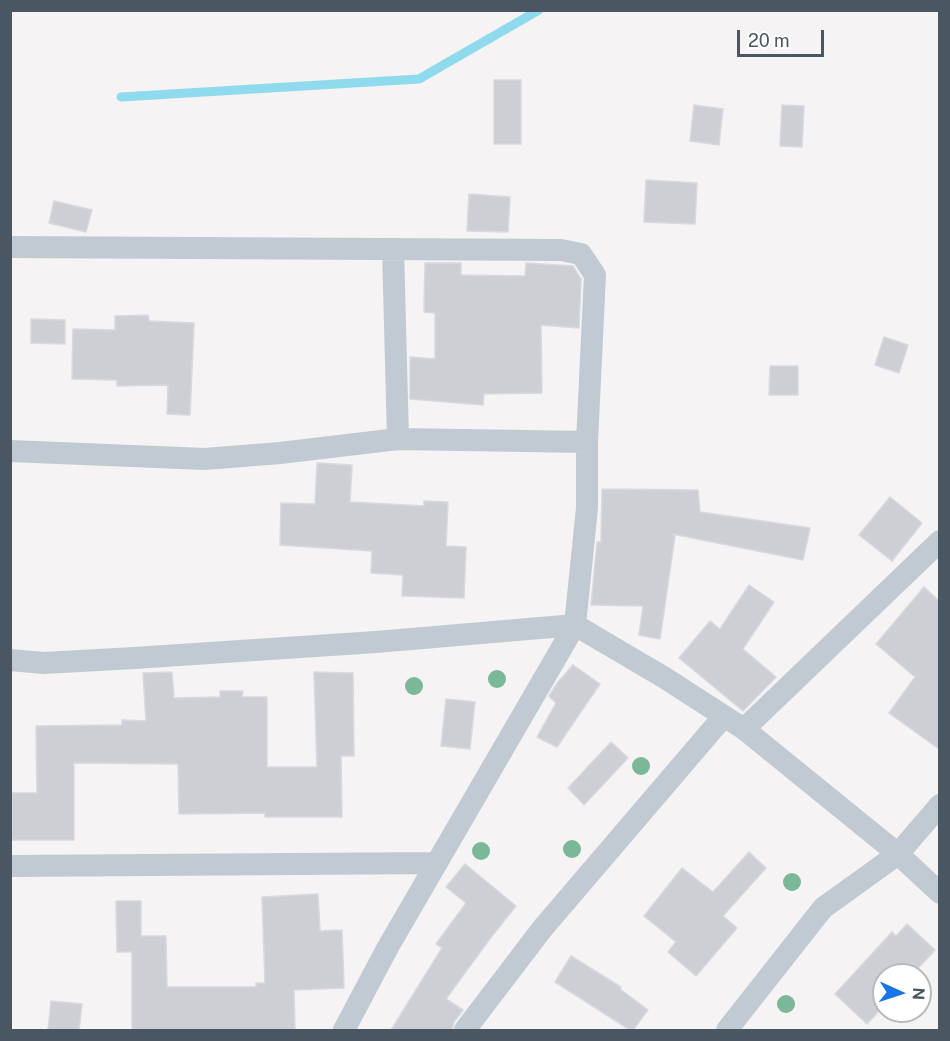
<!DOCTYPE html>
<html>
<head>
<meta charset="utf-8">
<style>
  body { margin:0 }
  #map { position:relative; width:950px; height:1041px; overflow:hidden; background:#f5f3f3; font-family:"Public Sans",sans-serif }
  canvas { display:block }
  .frame { position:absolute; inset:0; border:12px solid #4a5661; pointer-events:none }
  .north { position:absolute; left:872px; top:963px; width:60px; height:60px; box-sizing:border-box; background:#fff; border:2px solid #b7bbc0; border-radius:50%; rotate:93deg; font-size:16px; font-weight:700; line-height:24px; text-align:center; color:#4a5661 }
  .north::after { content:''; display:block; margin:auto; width:21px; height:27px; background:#1a73e8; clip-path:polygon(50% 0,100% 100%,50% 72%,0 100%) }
  .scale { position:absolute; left:737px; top:30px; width:87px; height:27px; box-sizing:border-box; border:3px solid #4a5661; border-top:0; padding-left:8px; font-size:18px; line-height:21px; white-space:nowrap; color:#4a5661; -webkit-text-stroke:4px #fff; paint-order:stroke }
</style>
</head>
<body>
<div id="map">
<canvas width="950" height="1041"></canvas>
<div class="frame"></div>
<div class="north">N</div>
<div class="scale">20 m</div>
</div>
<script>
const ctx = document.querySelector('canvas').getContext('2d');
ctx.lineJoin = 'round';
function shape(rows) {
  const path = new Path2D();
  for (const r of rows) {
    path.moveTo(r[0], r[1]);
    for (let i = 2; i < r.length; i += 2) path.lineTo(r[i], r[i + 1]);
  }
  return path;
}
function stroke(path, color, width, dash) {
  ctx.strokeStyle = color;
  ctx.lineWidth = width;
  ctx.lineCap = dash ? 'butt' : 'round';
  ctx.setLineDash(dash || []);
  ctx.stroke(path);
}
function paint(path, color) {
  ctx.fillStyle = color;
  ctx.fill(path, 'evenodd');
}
stroke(shape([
  [121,97,419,79,539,10]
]), '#90daee', 9);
const building = shape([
  [494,80,521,80,521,144,494,144,494,80],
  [694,105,723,109,719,145,690,141,694,105],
  [782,105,804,106,802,147,780,146,782,105],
  [646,180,697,183,695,224,644,222,646,180],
  [469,194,510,197,508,232,467,231,469,194],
  [54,201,92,210,86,232,49,223,54,201],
  [425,263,461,263,461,275,525,276,526,263,573,266,581,279,579,328,541,325,542,393,484,394,483,405,410,399,410,357,435,359,435,313,424,312,425,263],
  [148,315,149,321,194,323,190,415,167,414,168,385,117,386,117,380,72,379,73,329,115,330,115,316,148,315],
  [31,319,65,320,65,344,31,343,31,319],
  [884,337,908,345,899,373,875,365,884,337],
  [770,366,798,366,798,395,769,395,770,366],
  [317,463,352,465,350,502,424,506,424,501,448,502,446,546,466,547,464,598,402,596,403,575,371,573,372,551,280,545,281,503,315,504,317,463],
  [602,489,698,490,700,512,810,528,803,560,672,534,675,536,660,639,639,635,643,606,591,605,597,542,601,542,602,489],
  [890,497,922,523,892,561,859,535,890,497],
  [749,585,774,602,743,649,776,677,743,711,679,658,710,621,720,629,749,585],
  [924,587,939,601,939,749,889,713,915,677,876,644,924,587],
  [573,665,600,684,557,747,537,737,556,703,549,696,558,682,573,665],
  [172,672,174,698,220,697,220,691,243,691,242,697,267,697,267,767,317,767,314,672,353,673,354,756,341,756,342,817,265,817,265,813,179,814,178,764,74,763,74,840,12,840,12,793,37,793,36,726,122,725,122,720,146,721,143,673,172,672],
  [446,699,475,702,470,749,441,746,446,699],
  [611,742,628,758,584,805,568,788,611,742],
  [749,852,766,868,723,916,737,928,696,976,668,952,676,942,644,916,682,868,713,892,749,852],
  [465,864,516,906,489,940,446,999,463,1010,454,1022,452,1030,391,1030,442,948,436,944,466,903,446,887,465,864],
  [318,894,320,931,342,930,344,988,294,990,295,1030,132,1030,132,952,117,952,116,901,141,901,141,936,166,936,167,987,256,987,256,983,265,983,262,897,318,894],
  [907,924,935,950,912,975,884,975,884,1006,867,1024,835,994,892,932,896,936,907,924],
  [571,956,621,987,620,989,648,1010,633,1030,630,1030,555,982,571,956],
  [51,1001,82,1004,79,1030,48,1030,51,1001]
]);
paint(building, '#cdcfd5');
stroke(building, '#d7d9de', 1.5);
stroke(shape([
  [10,247,561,250,581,254,595,275,587,442,587,508,575,625,388,947,344,1030],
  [393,249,398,439],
  [10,451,205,459,280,453,398,439,587,442],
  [10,660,44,663,134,658,376,642,575,625,665,678,744,729,898,854,940,893],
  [744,729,940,541],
  [10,866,436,863],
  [465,1030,542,929,724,716],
  [727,1030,823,908,898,854,940,805]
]), '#c1cad2', 22);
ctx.fillStyle = '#7bb799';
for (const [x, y] of [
  [497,679],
  [414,686],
  [641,766],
  [572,849],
  [481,851],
  [792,882],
  [786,1004]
]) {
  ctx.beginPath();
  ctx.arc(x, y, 9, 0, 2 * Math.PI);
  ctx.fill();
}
</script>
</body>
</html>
